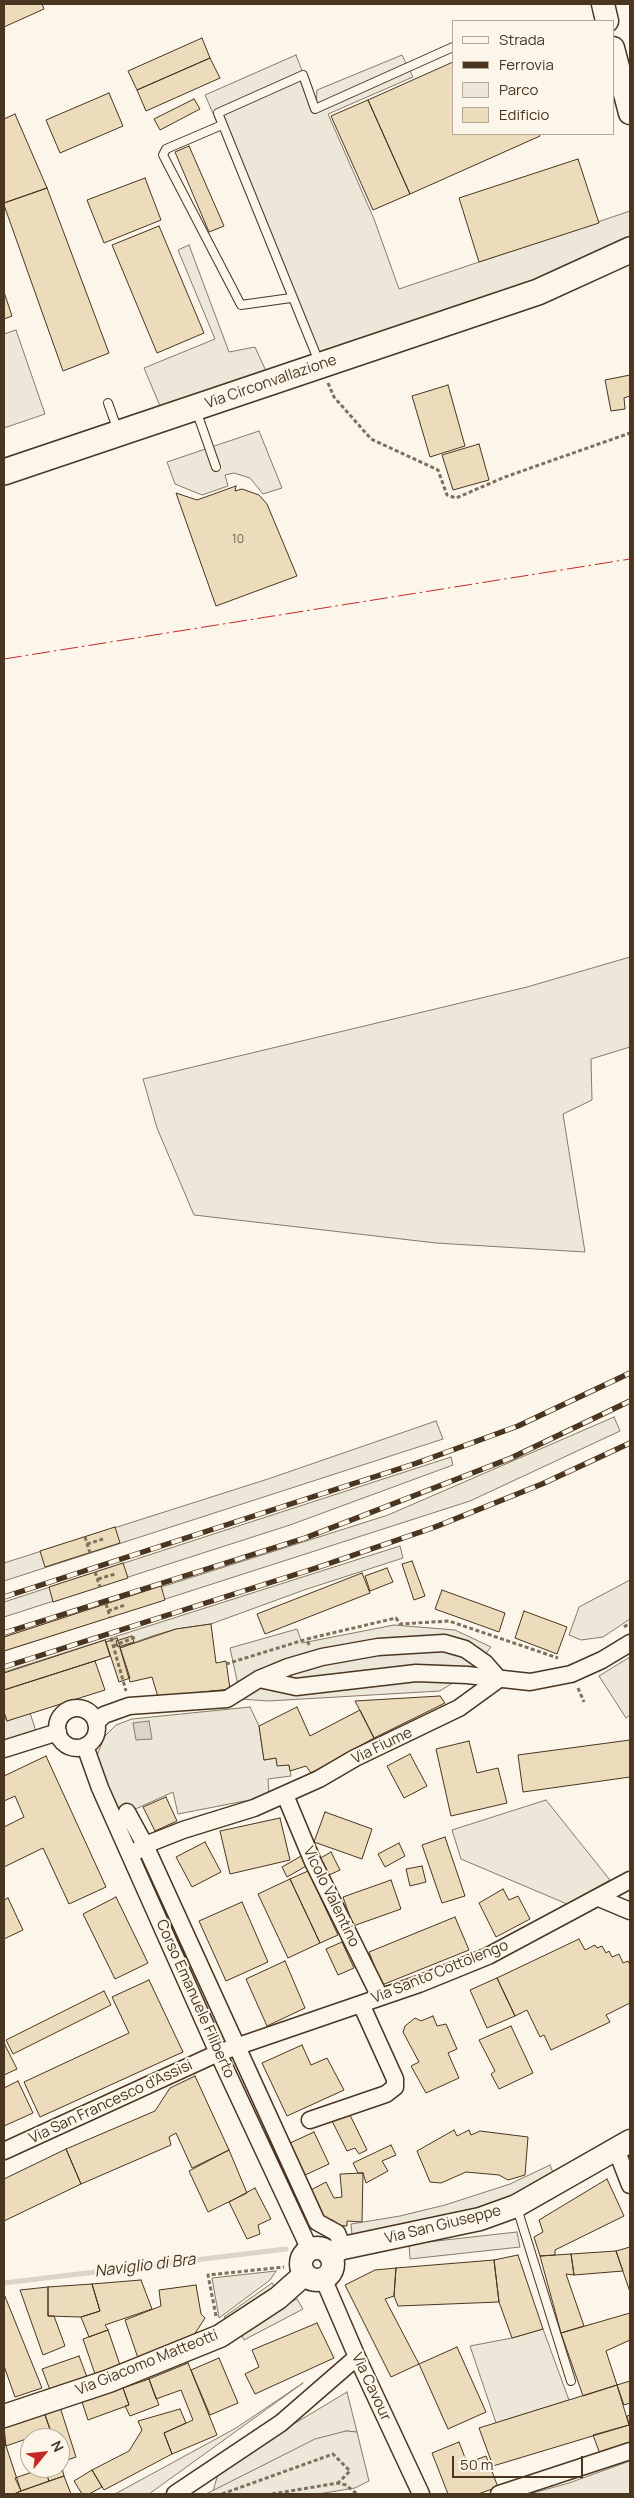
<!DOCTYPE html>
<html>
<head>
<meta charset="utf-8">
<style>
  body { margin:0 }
  #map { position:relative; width:634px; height:2498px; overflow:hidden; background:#fbf6e9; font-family:Manrope,sans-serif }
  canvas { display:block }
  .frame { position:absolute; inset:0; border:5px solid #4a3520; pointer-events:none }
  .legend { position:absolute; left:452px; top:20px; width:162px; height:115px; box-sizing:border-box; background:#fbf6e9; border:1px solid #b4a999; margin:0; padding:6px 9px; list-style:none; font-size:15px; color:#4a3520 }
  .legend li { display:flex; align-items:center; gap:10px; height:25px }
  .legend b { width:25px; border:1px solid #b4a999 }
  .north { position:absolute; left:20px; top:2428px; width:50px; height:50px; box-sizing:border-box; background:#fbf6e9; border:1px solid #b4a999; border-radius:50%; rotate:62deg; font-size:14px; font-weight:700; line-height:20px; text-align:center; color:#4a3520 }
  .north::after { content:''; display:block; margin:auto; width:18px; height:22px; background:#c62828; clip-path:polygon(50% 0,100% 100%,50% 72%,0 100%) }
  .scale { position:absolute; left:452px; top:2456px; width:131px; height:22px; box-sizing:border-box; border:2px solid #4a3520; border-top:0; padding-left:6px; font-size:15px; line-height:18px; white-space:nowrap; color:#4a3520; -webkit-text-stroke:4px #fbf6e9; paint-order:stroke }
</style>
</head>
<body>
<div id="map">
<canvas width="634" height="2498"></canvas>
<div class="frame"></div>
<ul class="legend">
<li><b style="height:6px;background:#fbf6e9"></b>Strada</li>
<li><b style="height:6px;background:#4a3520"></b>Ferrovia</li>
<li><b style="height:14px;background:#ede6d9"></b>Parco</li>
<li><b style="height:14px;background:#ecdcbc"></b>Edificio</li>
</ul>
<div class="north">N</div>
<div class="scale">50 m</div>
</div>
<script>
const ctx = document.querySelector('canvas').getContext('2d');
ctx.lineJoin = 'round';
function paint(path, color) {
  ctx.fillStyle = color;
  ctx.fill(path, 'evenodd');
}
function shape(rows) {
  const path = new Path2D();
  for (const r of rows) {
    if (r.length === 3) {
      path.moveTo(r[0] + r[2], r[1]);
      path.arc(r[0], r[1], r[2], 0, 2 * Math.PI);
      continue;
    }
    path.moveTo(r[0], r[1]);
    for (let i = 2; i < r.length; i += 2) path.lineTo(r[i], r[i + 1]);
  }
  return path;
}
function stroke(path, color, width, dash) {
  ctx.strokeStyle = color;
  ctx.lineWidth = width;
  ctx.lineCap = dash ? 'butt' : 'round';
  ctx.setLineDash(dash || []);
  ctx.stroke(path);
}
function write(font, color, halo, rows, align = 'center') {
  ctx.font = font + ' Manrope,sans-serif';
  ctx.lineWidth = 4;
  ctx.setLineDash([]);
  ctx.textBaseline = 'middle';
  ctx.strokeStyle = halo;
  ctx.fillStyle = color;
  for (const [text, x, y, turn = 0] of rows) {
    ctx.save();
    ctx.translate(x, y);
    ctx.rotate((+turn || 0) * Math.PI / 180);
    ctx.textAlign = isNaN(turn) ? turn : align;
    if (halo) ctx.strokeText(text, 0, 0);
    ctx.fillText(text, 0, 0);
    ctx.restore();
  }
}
const green = shape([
  [630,957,630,1047,591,1059,592,1100,563,1114,585,1252,436,1243,194,1215,157,1128,143,1079,527,987,630,957],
  [546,1800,610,1880,567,1904,461,1859,452,1830,546,1800],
  [276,2271,270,2280,219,2318,212,2278,276,2271],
  [543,2329,569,2400,496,2423,470,2346,512,2338,543,2329],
  [303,2383,149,2494,115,2494,236,2428,303,2383],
  [347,2392,357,2432,346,2431,213,2491,218,2474,277,2434,347,2392],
  [630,2461,630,2494,529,2494,569,2483,630,2461]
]);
paint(green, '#ede6d9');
stroke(green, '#887966', 1);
const parking = shape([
  [296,55,316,107,317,90,402,55,413,77,328,114,374,219,399,289,630,211,630,243,573,269,316,354,304,320,205,95,296,55],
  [189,245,229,352,255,347,266,371,160,406,144,368,215,339,178,250,189,245],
  [16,330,45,414,4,428,4,334,16,330],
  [259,431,282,488,263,494,250,478,234,473,225,475,228,486,202,495,175,484,167,462,259,431],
  [614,1417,620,1431,470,1501,4,1651,4,1637,388,1515,614,1417],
  [436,1421,443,1439,4,1581,4,1563,268,1479,436,1421],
  [451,1457,453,1465,290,1525,4,1617,4,1602,451,1457],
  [400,1546,403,1558,304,1590,211,1624,176,1629,152,1636,120,1648,110,1656,4,1690,4,1672,400,1546],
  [630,1580,630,1619,603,1637,581,1640,569,1635,579,1607,630,1580],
  [394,1625,455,1630,491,1647,473,1670,440,1691,268,1701,241,1699,230,1648,297,1629,302,1643,394,1625],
  [630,1657,630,1715,626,1718,599,1676,630,1657],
  [250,1707,259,1726,264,1760,276,1758,289,1765,291,1776,268,1779,269,1794,260,1798,178,1814,173,1792,120,1816,97,1766,97,1755,105,1736,116,1725,132,1719,250,1707],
  [30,1713,40,1743,4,1754,4,1717,7,1721,30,1713],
  [550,2165,554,2175,513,2197,449,2218,352,2234,351,2224,400,2216,445,2205,510,2184,550,2165],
  [517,2232,520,2247,410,2259,409,2244,517,2232],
  [272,2283,276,2289,228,2322,224,2317,272,2283],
  [297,2299,303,2309,244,2340,239,2330,297,2299],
  [346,2431,357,2432,369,2481,355,2488,318,2494,206,2494,315,2439,346,2431]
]);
paint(parking, '#ede7d9');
stroke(parking, '#887966', 1);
const water = shape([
  [149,1721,152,1739,136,1740,133,1723,149,1721]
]);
paint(water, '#dcd4c6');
stroke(water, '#887966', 1);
stroke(shape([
  [4,2283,286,2249]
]), '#dcd4c6', 5);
const building = shape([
  [4,4,42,4,44,9,4,27,4,4],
  [202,38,210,58,137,90,128,71,202,38],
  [210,58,220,78,146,111,137,90,210,58],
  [453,62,453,134,539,134,540,136,410,194,368,100,453,62],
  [109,93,123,126,60,153,46,120,109,93],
  [194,99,200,109,160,130,154,119,194,99],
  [368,100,410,194,373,210,331,116,368,100],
  [15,114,47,188,4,203,4,119,15,114],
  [189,146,224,226,209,232,175,152,189,146],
  [578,159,599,223,479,262,459,198,578,159],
  [145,178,161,220,104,243,87,200,145,178],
  [47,188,109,353,63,371,4,205,4,203,47,188],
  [159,226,204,333,157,353,112,245,159,226],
  [4,292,12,316,4,319,4,292],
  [630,375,630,396,624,398,625,409,611,411,605,380,630,375],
  [448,385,465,446,430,457,412,396,448,385],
  [479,444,489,480,453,490,442,455,479,444],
  [236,486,235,491,242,489,259,495,267,504,297,576,216,606,176,493,197,500,236,486],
  [115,1527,120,1543,45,1567,40,1551,115,1527],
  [412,1561,425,1596,414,1600,402,1564,412,1561],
  [123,1563,128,1578,53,1602,49,1587,123,1563],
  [387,1568,393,1582,370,1591,365,1576,387,1568],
  [362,1573,370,1593,265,1634,257,1614,362,1573],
  [161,1586,165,1600,4,1651,4,1637,161,1586],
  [442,1590,505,1613,499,1632,435,1609,442,1590],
  [524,1611,567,1627,557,1654,515,1638,524,1611],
  [211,1624,216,1663,226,1661,230,1689,158,1697,152,1677,130,1682,120,1648,176,1629,211,1624],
  [132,1636,134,1642,118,1647,116,1641,132,1636],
  [117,1638,130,1678,119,1682,106,1642,117,1638],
  [105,1640,110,1656,4,1690,4,1673,105,1640],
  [95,1661,105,1690,7,1721,4,1712,4,1690,95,1661],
  [440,1696,445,1703,374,1738,355,1701,440,1696],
  [297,1707,310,1736,360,1710,374,1738,311,1773,306,1766,290,1771,289,1765,277,1766,276,1758,264,1760,259,1726,297,1707],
  [630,1740,630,1777,523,1792,518,1755,630,1740],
  [469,1741,477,1773,498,1768,507,1803,451,1816,436,1749,469,1741],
  [410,1754,427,1786,404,1798,387,1766,410,1754],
  [46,1756,106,1887,69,1904,43,1848,4,1867,4,1827,24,1817,15,1796,4,1801,4,1776,46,1756],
  [166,1797,177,1821,155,1831,143,1807,166,1797],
  [325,1812,372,1829,362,1859,314,1842,325,1812],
  [280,1818,290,1860,230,1874,220,1831,280,1818],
  [445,1837,465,1896,442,1903,422,1845,445,1837],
  [205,1842,221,1872,192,1887,176,1857,205,1842],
  [399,1843,405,1856,385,1867,378,1854,399,1843],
  [331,1852,340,1870,325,1877,317,1860,331,1852],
  [303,1855,308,1865,287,1877,282,1867,303,1855],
  [422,1866,426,1882,410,1886,406,1869,422,1866],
  [308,1871,338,1935,320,1943,290,1879,308,1871],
  [290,1879,320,1943,288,1958,258,1894,290,1879],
  [391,1880,401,1909,353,1926,343,1897,391,1880],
  [503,1889,509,1900,518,1896,530,1919,496,1937,479,1903,503,1889],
  [116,1897,148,1963,115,1979,83,1914,116,1897],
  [8,1898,23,1930,4,1939,4,1900,8,1898],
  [242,1902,268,1962,226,1981,199,1921,242,1902],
  [455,1917,469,1950,382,1985,369,1952,455,1917],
  [579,1939,585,1950,595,1945,597,1948,602,1946,606,1953,609,1951,612,1957,619,1954,623,1963,628,1961,630,1965,630,2003,606,2015,610,2022,551,2050,544,2035,540,2037,527,2010,515,2016,497,1978,579,1939],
  [342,1942,354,1968,338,1975,326,1949,342,1942],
  [285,1961,305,2008,267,2026,246,1979,285,1961],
  [497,1978,515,2016,487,2028,470,1990,497,1978],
  [149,1980,183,2052,40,2117,24,2082,129,2033,112,1997,149,1980],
  [104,1991,111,2005,13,2054,6,2040,104,1991],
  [433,2016,437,2026,446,2024,457,2049,448,2053,459,2078,426,2093,411,2066,419,2062,403,2032,405,2026,415,2018,421,2021,433,2016],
  [511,2026,533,2073,499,2089,491,2074,495,2071,479,2040,511,2026],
  [4,2043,17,2069,4,2075,4,2043],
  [302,2045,311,2065,327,2058,344,2090,287,2116,262,2063,302,2045],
  [195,2076,229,2150,192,2168,176,2133,169,2137,171,2145,81,2184,66,2149,155,2111,170,2088,195,2076],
  [18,2081,33,2113,4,2126,4,2088,18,2081],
  [349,2113,367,2150,359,2154,355,2148,347,2151,332,2121,349,2113],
  [454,2130,457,2136,469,2130,471,2135,480,2131,528,2137,525,2175,508,2180,499,2175,466,2172,441,2183,430,2182,417,2151,454,2130],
  [314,2132,329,2164,303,2176,288,2144,314,2132],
  [391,2145,396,2155,382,2161,388,2171,366,2183,363,2173,358,2173,353,2163,391,2145],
  [66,2149,81,2184,4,2221,4,2179,66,2149],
  [229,2150,247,2193,208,2212,189,2171,229,2150],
  [363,2173,362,2222,347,2221,347,2226,333,2225,333,2220,322,2220,309,2191,326,2182,334,2198,342,2197,340,2174,363,2173],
  [607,2179,624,2216,555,2250,555,2255,540,2256,534,2237,543,2232,539,2220,607,2179],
  [255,2188,271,2219,258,2225,260,2234,247,2239,229,2202,255,2188],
  [630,2247,630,2292,616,2251,630,2247],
  [616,2251,623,2271,574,2275,571,2254,616,2251],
  [571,2254,574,2275,566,2274,584,2326,561,2333,540,2256,571,2254],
  [518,2255,543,2329,512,2338,499,2302,494,2260,518,2255],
  [494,2260,499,2302,398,2306,394,2296,396,2268,494,2260],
  [396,2268,394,2296,385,2299,419,2364,391,2377,345,2285,375,2270,396,2268],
  [141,2280,152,2309,105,2325,108,2330,89,2337,81,2317,100,2311,92,2284,141,2280],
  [92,2284,100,2311,81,2317,48,2316,48,2287,92,2284],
  [196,2285,201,2314,205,2318,192,2338,139,2361,125,2320,161,2306,159,2290,196,2285],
  [48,2287,48,2316,54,2316,65,2346,43,2355,20,2290,48,2287],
  [4,2294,42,2388,15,2397,4,2366,4,2294],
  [630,2313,630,2340,606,2351,617,2385,583,2396,561,2333,630,2313],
  [317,2323,334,2358,255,2394,245,2374,259,2367,252,2350,317,2323],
  [108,2330,120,2365,95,2374,83,2339,108,2330],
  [457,2347,486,2412,448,2429,419,2364,457,2347],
  [79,2356,87,2377,50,2390,42,2369,79,2356],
  [219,2358,238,2403,210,2415,191,2370,219,2358],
  [188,2363,217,2435,172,2454,164,2433,193,2420,181,2390,156,2399,149,2379,188,2363],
  [149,2379,159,2405,130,2416,125,2406,129,2405,123,2388,149,2379],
  [630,2381,630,2403,624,2405,617,2385,630,2381],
  [617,2385,629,2425,493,2466,479,2428,617,2385],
  [123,2388,129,2405,88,2420,82,2402,123,2388],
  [60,2407,76,2457,61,2462,60,2438,53,2438,44,2412,60,2407],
  [180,2409,186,2423,164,2433,172,2454,104,2490,92,2470,129,2451,142,2430,138,2421,180,2409],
  [44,2412,53,2438,32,2437,6,2446,4,2427,44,2412],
  [630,2415,630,2445,600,2454,593,2435,629,2425,627,2416,630,2415],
  [4,2440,21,2491,14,2494,4,2494,4,2440],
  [459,2442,467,2463,486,2456,498,2487,478,2494,448,2494,432,2453,459,2442],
  [60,2460,64,2476,49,2481,44,2468,60,2468,60,2460],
  [44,2468,49,2481,21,2491,15,2478,44,2468],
  [92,2470,102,2487,89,2494,82,2494,74,2481,92,2470],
  [64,2476,71,2494,14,2494,21,2491,64,2476]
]);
paint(building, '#ecdcbc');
stroke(building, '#4a3520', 1);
const lane = shape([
  [222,125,166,149,163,155,241,305,291,298],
  [319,362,218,113,303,75,315,109,453,47],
  [108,403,118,431],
  [196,410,216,467],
  [517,2208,571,2381]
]);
const street = shape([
  [259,1679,296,1687,416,1673,467,1675,530,1682,571,1674,602,1660,630,1643],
  [77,1728,20],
  [96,1723,104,1715,129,1706,227,1699,259,1679,288,1667,322,1657,378,1647,444,1643,465,1649,485,1663,499,1679],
  [85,1746,100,1788,218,2053,310,2250],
  [4,1749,58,1732],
  [285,1795,313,1862,380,1997],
  [127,1812,145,1845,317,2222,337,2233,343,2248],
  [137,1851,145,1845,183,1830,254,1808,319,1779,355,1758,459,1708,499,1679],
  [599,1898,630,1911],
  [310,2120,386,2094,395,2087,395,2079,361,2004],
  [616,2149,630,2185],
  [4,2151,218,2053,419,1984,488,1956,630,1880],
  [323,2278,357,2357,421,2494],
  [175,2494,281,2423,357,2357],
  [499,2494,630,2451]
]);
const secondary = shape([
  [603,4,607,21],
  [613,48,630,113],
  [317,2264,16],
  [329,2254,343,2248,480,2219,516,2206,630,2141],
  [4,2416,109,2381,220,2336,278,2298,305,2274]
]);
const primary = shape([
  [4,472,538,292,630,250]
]);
stroke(lane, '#4a3520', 10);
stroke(street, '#4a3520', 19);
stroke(secondary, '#4a3520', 25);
stroke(primary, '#4a3520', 28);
stroke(shape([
  [328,383,334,397,371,439,438,470,447,495,456,498,505,477,630,433],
  [85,1537,90,1553],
  [87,1544,103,1539],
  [95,1572,100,1587],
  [98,1579,115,1574],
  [106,1604,110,1617],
  [108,1611,125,1605],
  [624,1627,630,1623],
  [111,1638,126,1691],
  [309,1645,307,1639,396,1618,400,1624,449,1621,558,1658],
  [113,1646,136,1637],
  [226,1664,307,1639],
  [578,1688,584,1702],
  [216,2316,208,2275,284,2267],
  [222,2494,333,2454,350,2471,338,2483],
  [272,2494,338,2483,346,2485,357,2494]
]), '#7f6f5c', 3, [4, 2.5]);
stroke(lane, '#fbf6e9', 8);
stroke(street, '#fbf6e9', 16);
stroke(secondary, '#fbf6e9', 22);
stroke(primary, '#fbf6e9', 25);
const rail = shape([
  [4,1597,417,1463,518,1426,630,1373],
  [4,1633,305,1538,511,1458,630,1401],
  [4,1667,316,1568,435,1527,542,1484,630,1443]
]);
stroke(rail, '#4a3520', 5.5);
stroke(rail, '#fbf6e9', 4, [11]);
stroke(shape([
  [4,659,630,559]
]), '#c62828', 1, [18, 4, 2.5, 4]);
write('12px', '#725f47', null, [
  ["10",238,540]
]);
write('15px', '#4a3520', '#fbf6e9', [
  ["Via Circonvallazione",271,382,-19],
  ["Via Fiume",382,1746,-26],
  ["Vicolo Valentino",331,1897,64],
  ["Via Santo Cottolengo",440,1972,-22],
  ["Corso Emanuele Filiberto",195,1999,66],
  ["Via San Francesco d'Assisi",111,2102,-25],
  ["Via San Giuseppe",443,2225,-14],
  ["Via Giacomo Matteotti",147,2363,-22],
  ["Via Cavour",371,2387,65]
]);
write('italic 16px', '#4a3520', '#fbf6e9', [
  ["Naviglio di Bra",145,2266,-7]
]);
</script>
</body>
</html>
